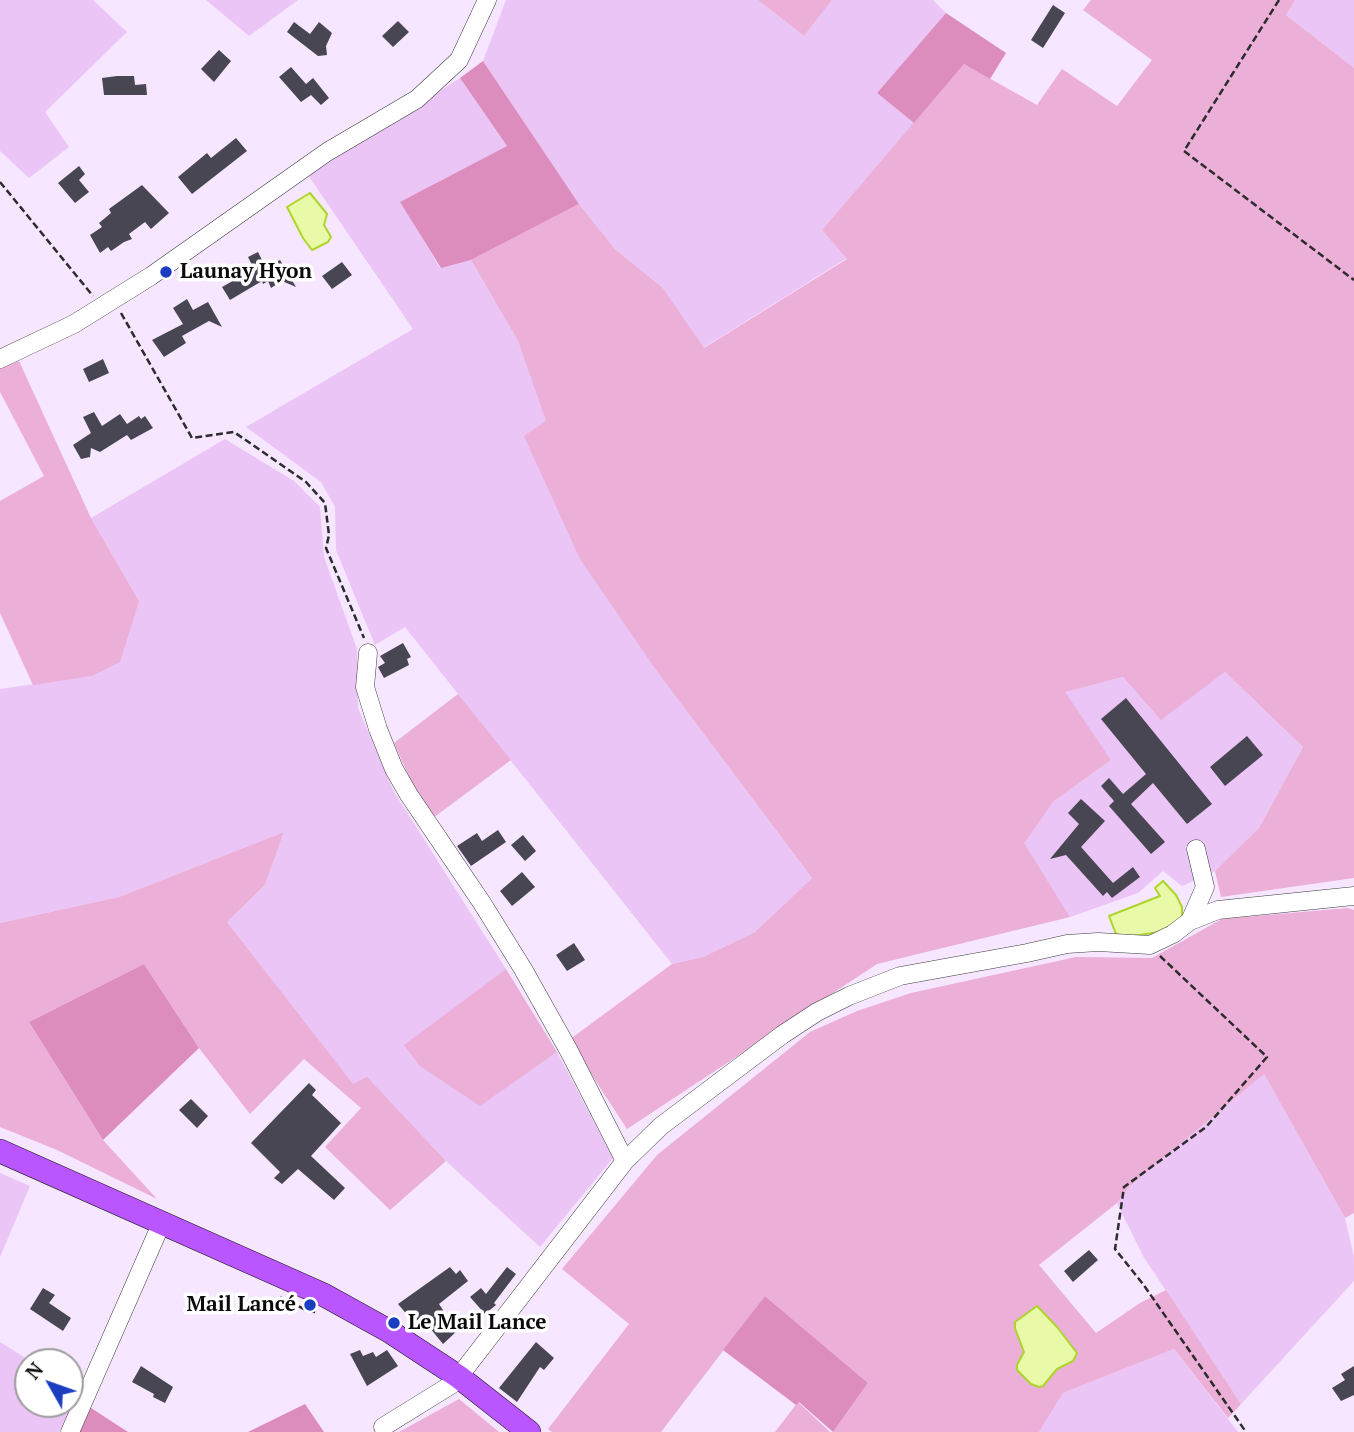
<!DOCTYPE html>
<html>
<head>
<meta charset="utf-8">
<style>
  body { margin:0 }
  #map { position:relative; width:1354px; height:1432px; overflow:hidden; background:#f6e6ff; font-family:"PT Serif",serif }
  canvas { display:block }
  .north { position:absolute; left:14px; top:1348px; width:70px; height:70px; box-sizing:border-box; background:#fff; border:2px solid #9d9d9d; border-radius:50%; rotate:310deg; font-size:19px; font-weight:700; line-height:28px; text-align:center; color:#0a0a0a }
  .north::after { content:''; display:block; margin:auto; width:24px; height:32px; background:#1b3ec0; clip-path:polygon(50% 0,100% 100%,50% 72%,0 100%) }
</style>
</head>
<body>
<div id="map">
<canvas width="1354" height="1432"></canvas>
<div class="north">N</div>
</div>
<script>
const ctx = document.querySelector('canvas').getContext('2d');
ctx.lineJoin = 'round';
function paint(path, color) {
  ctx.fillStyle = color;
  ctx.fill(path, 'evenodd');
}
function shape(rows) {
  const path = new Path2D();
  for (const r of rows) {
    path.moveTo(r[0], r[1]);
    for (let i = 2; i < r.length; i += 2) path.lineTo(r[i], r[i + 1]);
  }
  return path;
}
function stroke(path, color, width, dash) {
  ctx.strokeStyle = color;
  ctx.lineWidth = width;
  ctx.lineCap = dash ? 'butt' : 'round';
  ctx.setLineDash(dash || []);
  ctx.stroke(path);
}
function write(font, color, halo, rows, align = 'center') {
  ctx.font = font + ' "PT Serif",serif';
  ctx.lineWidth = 7;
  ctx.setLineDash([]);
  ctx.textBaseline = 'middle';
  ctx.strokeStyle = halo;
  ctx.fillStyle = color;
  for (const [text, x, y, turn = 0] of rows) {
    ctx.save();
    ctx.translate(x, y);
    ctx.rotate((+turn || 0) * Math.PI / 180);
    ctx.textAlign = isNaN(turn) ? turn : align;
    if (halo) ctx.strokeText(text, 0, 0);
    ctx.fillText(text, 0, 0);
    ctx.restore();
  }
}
paint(shape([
  [0,0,93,0,127,32,45,112,69,147,29,178,0,151],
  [206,0,298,0,249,36],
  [506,0,758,0,804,36,832,0,933,0,946,13,877,93,914,123,822,230,847,258,703,348,661,286,615,249,579,204,483,61],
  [1295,0,1354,0,1354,68,1286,15],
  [460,78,507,146,401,202,440,268,471,260,518,341,611,603,658,673,812,878,755,932,703,957,672,964,405,627,375,645,336,550,335,507,321,482,246,427,413,329,308,175],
  [225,439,294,481,320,507,324,557,357,649,358,708,394,792,506,969,405,1045,480,1105,557,1052,613,1158,540,1247,446,1161,367,1078,353,1085,227,922,265,885,284,832,119,897,0,923,0,689,92,676,139,601,91,518],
  [1225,672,1303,747,1259,828,1215,871,1182,886,1163,871,1138,893,1070,917,1023,843,1054,801,1111,760,1064,692,1123,677,1161,719],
  [1264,1074,1345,1218,1354,1257,1354,1281,1241,1404,1143,1256,1117,1203,1130,1186],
  [0,1173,30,1186,0,1257],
  [0,1342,32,1362,28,1362,28,1404,70,1404,70,1387,78,1392,59,1432,0,1432],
  [1174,1349,1238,1432,1039,1432,1063,1393]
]), '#eac5f6');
paint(shape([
  [758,0,832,0,804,36],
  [1091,0,1295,0,1286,15,1354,68,1354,878,1221,897,1215,871,1259,828,1303,747,1225,672,1161,720,1123,677,1065,692,1111,760,1054,801,1024,843,1070,917,877,964,627,1129,569,1040,672,964,703,957,755,932,812,878,658,673,580,559,524,436,546,421,518,341,471,260,579,204,615,249,662,287,704,348,847,259,822,230,964,64,1037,105,1062,69,1117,106,1152,60,1083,10],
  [19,361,91,518,139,601,120,662,92,676,33,685,0,613,0,501,44,476,0,392,0,369],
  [458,694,511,760,433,818,415,790,394,743],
  [284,832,265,885,227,922,353,1084,367,1077,446,1161,390,1210,325,1147,361,1108,304,1059,250,1114,199,1048,144,964,29,1022,103,1140,157,1199,57,1150,0,1127,0,923,119,897],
  [1347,908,1354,910,1354,1213,1345,1218,1264,1074,1130,1186,1117,1203,1039,1265,1096,1333,1140,1303,1166,1290,1241,1404,1228,1418,1174,1349,1063,1393,1039,1432,833,1432,868,1383,765,1296,661,1432,552,1432,548,1429,629,1324,562,1269,657,1155,810,1032,857,1011,911,993,1076,957,1152,958,1222,919],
  [506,969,557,1052,480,1106,420,1066,404,1045],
  [459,1399,499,1432,399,1432],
  [798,1402,830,1432,775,1432]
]), '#ebafd8');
paint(shape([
  [946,13,1006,53,990,79,964,64,914,123,877,93],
  [483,61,579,204,471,260,441,268,400,202,507,146,460,78],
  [144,964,199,1048,103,1140,29,1022],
  [765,1296,868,1383,833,1432,799,1402,796,1405,723,1350],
  [305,1404,324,1432,248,1432],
  [88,1406,128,1432,76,1432]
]), '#dc8dbe');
const water = shape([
  [310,193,327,214,324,225,331,237,328,242,312,250,303,238,287,207,310,193],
  [1163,881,1176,895,1182,907,1182,918,1166,931,1126,937,1116,934,1109,916,1160,896,1155,888,1163,881],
  [1037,1306,1057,1327,1077,1353,1073,1361,1057,1369,1043,1386,1039,1387,1031,1384,1017,1370,1017,1365,1024,1352,1015,1328,1015,1322,1037,1306]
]);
paint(water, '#e8faa8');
stroke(water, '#add52b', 2);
paint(shape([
  [1053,5,1065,13,1043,48,1031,40],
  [398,21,409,32,393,47,382,36],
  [294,22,310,34,319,22,332,33,326,46,327,55,318,56,287,32],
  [219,50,231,61,214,82,201,69],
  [291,67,306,84,313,78,329,98,321,105,311,95,301,102,279,77],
  [117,76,134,76,135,85,146,84,147,95,104,95,102,78],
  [236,138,247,151,192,194,178,177,207,153,211,158],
  [79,166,85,174,79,180,89,192,75,203,58,183],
  [142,185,169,213,151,229,145,222,129,234,132,239,124,242,111,251,108,247,100,253,90,235,102,227,99,223,111,213,109,209],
  [258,252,266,268,280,260,296,287,282,281,271,288,268,281,263,284,262,281,230,300,222,287,254,269,248,257],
  [342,262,352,275,332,289,322,276],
  [187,299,193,310,208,302,222,327,209,321,182,336,186,343,164,357,152,340,183,324,173,308],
  [103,359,109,373,89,382,83,369],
  [94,412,102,426,120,414,127,424,139,416,141,419,145,416,153,428,131,440,127,435,100,452,91,448,90,457,81,459,73,445,91,433,83,417],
  [403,643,411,657,407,659,409,665,384,678,378,667,385,663,380,656],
  [1126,698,1212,804,1187,824,1153,783,1131,804,1165,842,1151,854,1109,806,1114,801,1101,786,1109,778,1123,794,1146,774,1101,719],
  [1247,736,1263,755,1225,786,1210,767],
  [1081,799,1105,821,1081,847,1113,883,1133,867,1140,877,1112,898,1107,892,1103,896,1066,855,1050,859,1079,824,1068,813],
  [498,830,506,842,471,866,457,846,477,833,482,841],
  [523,835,536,851,525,861,511,845],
  [522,872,535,887,512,906,500,891],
  [574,943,585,960,567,971,556,955],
  [309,1083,316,1090,312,1095,341,1123,311,1156,345,1188,334,1200,298,1169,282,1184,274,1178,280,1172,251,1143],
  [191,1099,208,1116,197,1128,179,1110],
  [1089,1250,1098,1260,1073,1282,1064,1271],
  [450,1267,456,1274,460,1270,468,1281,439,1304,457,1331,443,1344,421,1317,414,1323,398,1304],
  [507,1267,516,1274,494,1303,496,1305,485,1314,470,1297,481,1288,486,1294],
  [43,1288,55,1295,49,1303,71,1318,63,1331,30,1309],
  [536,1342,554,1358,544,1370,540,1367,517,1402,499,1388],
  [360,1350,363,1356,373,1352,376,1357,387,1350,398,1366,367,1386,350,1354],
  [141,1366,173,1387,165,1403,153,1397,154,1394,132,1382],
  [1354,1366,1354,1395,1341,1401,1332,1388,1345,1380,1341,1374]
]), '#494653');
const minor = shape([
  [0,359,74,324,151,276,327,152,417,99,459,60,487,0],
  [368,653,365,687,378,729,394,769,409,795,482,903,523,969,569,1051,625,1161],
  [1190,921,1205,887,1196,849],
  [383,1427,454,1383,625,1161,661,1126,782,1035,817,1012,849,996,900,976,1027,953,1067,944,1098,942,1150,945,1173,934,1190,921,1218,910,1354,896],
  [70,1432,162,1222]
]);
const major = shape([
  [0,1151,324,1295,389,1331,459,1377,529,1432]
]);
stroke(minor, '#3d3d3d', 19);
stroke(major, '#1b1b1b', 24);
stroke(shape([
  [1279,0,1184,151,1354,280],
  [0,182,93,296],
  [121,313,192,438,234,432,306,482,325,503,329,535,326,548,364,638],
  [1160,956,1267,1057,1206,1127,1124,1187,1115,1249,1143,1284,1246,1432],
  [280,1297,308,1311,316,1312]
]), '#2c2c2c', 2.5, [7, 3.5]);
stroke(minor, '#fff', 18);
stroke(major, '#ba56ff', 23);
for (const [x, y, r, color] of [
  [166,272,7,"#1b3ec0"],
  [310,1305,7,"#1b3ec0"],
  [394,1323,7,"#1b3ec0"]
]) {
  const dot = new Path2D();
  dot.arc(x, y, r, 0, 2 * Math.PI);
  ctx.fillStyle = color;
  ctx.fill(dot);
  stroke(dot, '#fff', 2.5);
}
write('bold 21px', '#0a0a0a', '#fff', [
  ["Launay Hyon",180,272],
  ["Mail Lancé",296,1305,"right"],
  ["Le Mail Lance",408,1323]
], 'left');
</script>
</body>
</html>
